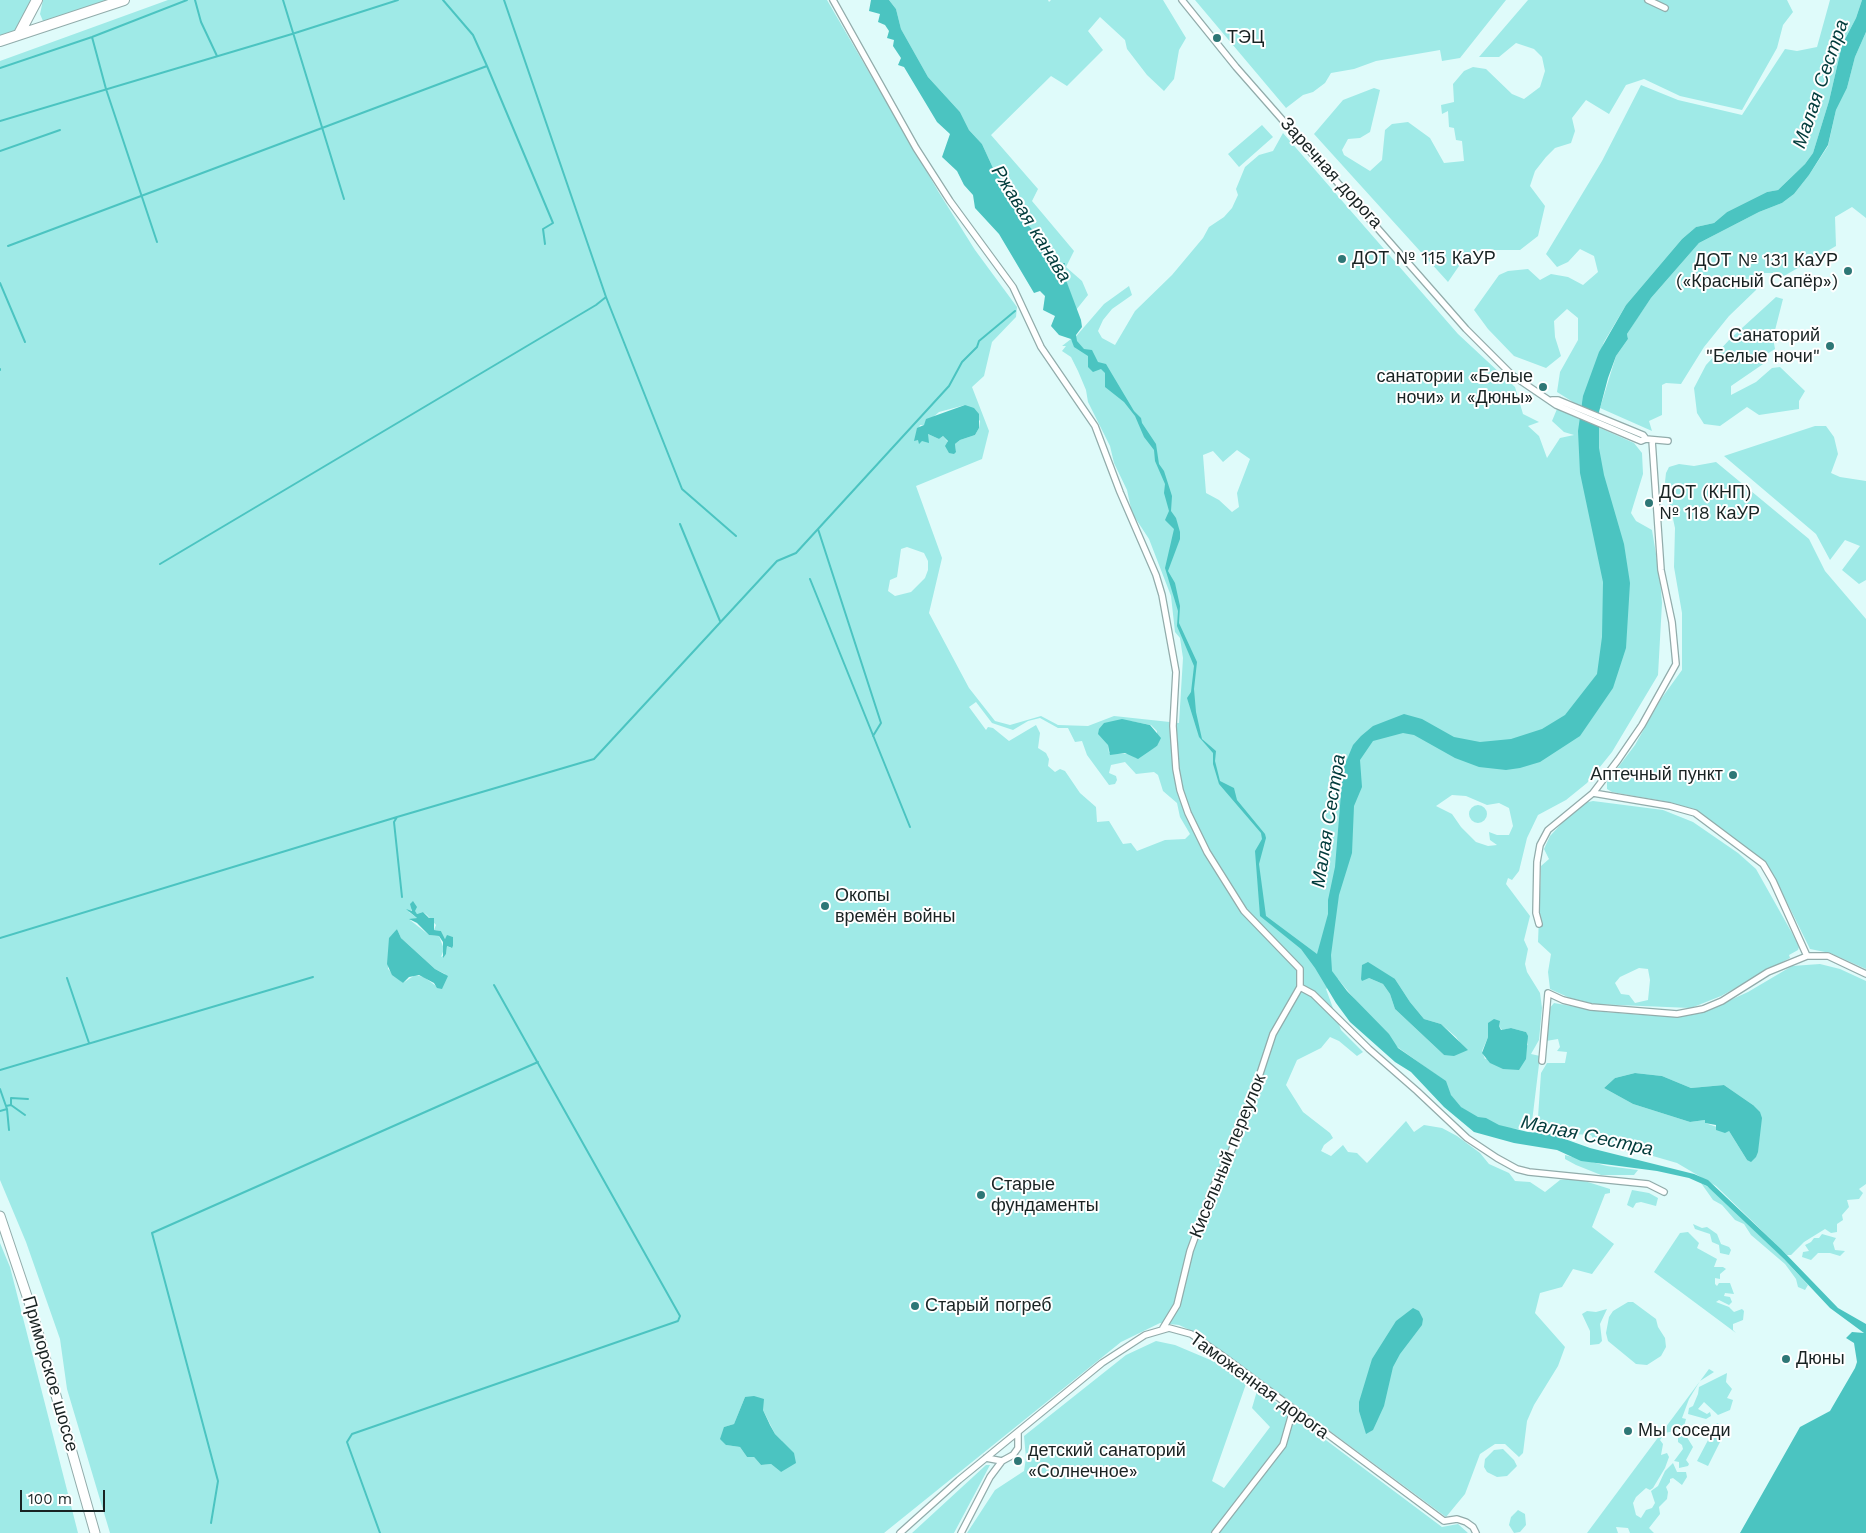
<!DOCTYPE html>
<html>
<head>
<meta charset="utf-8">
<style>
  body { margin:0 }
  #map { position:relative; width:1866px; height:1533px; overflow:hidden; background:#dffbfa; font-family:"Work Sans",sans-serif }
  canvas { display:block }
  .scale { position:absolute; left:20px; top:1490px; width:85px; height:22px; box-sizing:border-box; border:2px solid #192323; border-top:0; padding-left:6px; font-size:15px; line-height:18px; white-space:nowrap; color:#192323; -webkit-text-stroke:4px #fff; paint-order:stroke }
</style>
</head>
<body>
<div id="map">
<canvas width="1866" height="1533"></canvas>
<div class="scale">100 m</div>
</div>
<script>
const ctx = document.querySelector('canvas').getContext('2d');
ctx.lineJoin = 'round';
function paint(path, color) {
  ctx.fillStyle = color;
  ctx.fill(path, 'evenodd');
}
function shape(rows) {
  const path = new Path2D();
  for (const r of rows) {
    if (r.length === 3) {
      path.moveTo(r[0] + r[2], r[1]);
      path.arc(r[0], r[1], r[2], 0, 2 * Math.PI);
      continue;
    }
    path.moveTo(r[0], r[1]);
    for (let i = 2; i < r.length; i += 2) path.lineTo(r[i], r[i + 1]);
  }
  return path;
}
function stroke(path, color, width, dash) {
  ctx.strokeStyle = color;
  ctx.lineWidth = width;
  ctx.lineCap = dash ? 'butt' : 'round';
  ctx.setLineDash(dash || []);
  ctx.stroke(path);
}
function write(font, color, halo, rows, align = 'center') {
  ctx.font = font + ' "Work Sans",sans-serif';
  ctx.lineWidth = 4;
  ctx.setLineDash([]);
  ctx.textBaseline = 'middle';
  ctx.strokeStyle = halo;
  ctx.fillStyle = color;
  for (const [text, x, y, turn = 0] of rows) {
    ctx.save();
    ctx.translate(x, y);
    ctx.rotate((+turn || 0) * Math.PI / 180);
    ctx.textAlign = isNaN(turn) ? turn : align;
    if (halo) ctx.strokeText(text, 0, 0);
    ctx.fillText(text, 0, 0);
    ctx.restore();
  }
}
paint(shape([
  [0,0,34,0,21,31,0,38],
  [43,0,112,0,49,21,43,21,40,14],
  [168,0,827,0,938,191,975,250,1017,307,1016,317,992,342,984,376,972,387,989,431,982,459,916,486,942,558,929,613,969,688,995,721,1010,725,1041,716,1058,725,1088,726,1114,716,1179,723,1183,658,1180,638,1175,632,1171,596,1149,539,1132,513,1127,490,1114,463,1110,446,1088,402,1086,390,1078,371,1071,357,1062,351,1066,346,1062,346,1071,339,1072,341,1104,304,1129,286,1132,295,1112,309,1103,320,1098,331,1102,338,1115,345,1135,311,1172,275,1203,238,1209,227,1224,217,1232,208,1238,195,1236,189,1245,167,1259,155,1273,151,1283,133,1458,334,1515,387,1523,414,1539,422,1528,426,1539,436,1547,458,1560,438,1574,435,1564,432,1552,421,1557,409,1634,443,1642,453,1643,474,1631,513,1636,521,1652,530,1660,578,1662,603,1658,675,1612,752,1587,783,1566,800,1538,815,1527,838,1519,871,1512,880,1508,878,1506,884,1530,916,1524,940,1528,949,1525,964,1527,972,1540,993,1542,1008,1539,1040,1531,1054,1540,1056,1531,1130,1505,1128,1476,1117,1456,1104,1442,1079,1389,1041,1338,979,1326,989,1341,1030,1363,1052,1357,1056,1339,1041,1330,1037,1321,1048,1297,1060,1286,1085,1303,1112,1330,1133,1333,1138,1324,1145,1321,1151,1331,1156,1343,1145,1348,1152,1357,1153,1367,1163,1406,1121,1414,1132,1424,1125,1442,1128,1457,1136,1480,1153,1489,1164,1509,1173,1515,1181,1530,1182,1545,1192,1560,1180,1575,1178,1610,1189,1610,1193,1605,1194,1592,1227,1614,1244,1592,1274,1573,1269,1562,1287,1540,1293,1535,1313,1565,1347,1558,1366,1534,1405,1527,1421,1523,1453,1519,1457,1505,1444,1495,1444,1480,1454,1465,1494,1446,1517,1253,1374,1192,1331,1179,1325,1160,1323,1121,1342,884,1533,110,1533,67,1389,60,1339,26,1242,0,1180,0,61],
  [965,405,980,421,979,428,975,435,960,440,955,444,956,452,943,436,939,439,928,434,922,441,916,437,920,425,924,425,939,412],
  [1237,450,1250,459,1237,493,1239,507,1232,512,1219,500,1206,493,1203,455,1213,451,1223,462],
  [907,547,924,553,928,561,928,570,925,578,911,592,895,596,888,591,890,580,897,577,901,549],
  [976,702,992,723,1013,730,1028,721,1040,718,1058,728,1068,728,1075,742,1082,741,1087,755,1109,785,1115,784,1117,780,1116,776,1109,773,1111,765,1125,762,1136,774,1154,772,1158,775,1163,791,1177,803,1180,817,1190,834,1185,839,1165,840,1137,851,1131,843,1123,844,1109,821,1097,822,1096,807,1080,793,1065,771,1060,769,1055,772,1048,766,1049,759,1046,753,1038,748,1040,733,1036,725,1009,741,993,728,988,727,986,730,969,707],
  [1130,721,1151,725,1157,731,1157,746,1136,758,1130,754,1109,753,1108,745],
  [1452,795,1466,796,1487,805,1499,803,1509,808,1513,826,1509,835,1497,835,1489,832,1490,840,1497,845,1488,846,1476,842,1461,827,1452,814,1436,806],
  [412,909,417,914,423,912,427,915,436,925,434,930,441,931,445,939,448,936,453,937,453,946,451,948,447,946,446,954,441,957,444,949,439,936,429,935,410,920,417,918,409,912],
  [397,929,401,938,435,969,445,974,436,986,424,977,415,975,403,983,388,969,390,941],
  [1369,978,1395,979,1410,1002,1424,1019,1441,1024,1456,1037,1463,1047,1444,1055,1395,1009,1390,994,1383,984],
  [1489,1023,1499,1026,1502,1030,1511,1028,1526,1032,1528,1045,1485,1059,1482,1051,1488,1037],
  [745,1397,763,1410,775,1434,782,1441,781,1472,771,1464,761,1465,754,1457,747,1457,740,1447,726,1445,724,1427,734,1424],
  [889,0,1048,0,1049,2,1051,0,1163,0,1186,38,1179,50,1174,79,1164,91,1147,75,1127,49,1125,40,1100,17,1088,31,1103,50,1067,86,1051,76,991,135,1038,189,1032,201,1074,251,1066,267,1082,281,1088,295,1076,310,1063,272,1044,241,1029,226,1020,206,993,168,982,144,969,130,960,112,928,77,901,29,896,9],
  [1195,0,1506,0,1460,58,1442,61,1440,50,1376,61,1354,69,1331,73,1325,83,1313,92,1303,95,1286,108],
  [1528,0,1787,0,1793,12,1783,25,1777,48,1742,110,1680,96,1644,79,1626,85,1609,114,1586,100,1572,118,1575,131,1571,143,1555,148,1546,157,1535,171,1530,186,1545,206,1538,236,1520,250,1479,250,1459,266,1448,282,1314,134,1343,100,1374,88,1380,90,1370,132,1360,138,1348,139,1342,150,1344,155,1370,171,1382,160,1385,130,1392,124,1408,122,1430,138,1444,163,1464,161,1462,141,1456,140,1454,128,1449,127,1448,111,1442,114,1441,105,1454,102,1453,84,1464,71,1473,67,1486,69,1512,94,1524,99,1540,87,1545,71,1542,57,1534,49,1516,43,1499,57,1479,57],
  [1830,0,1862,0,1856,18,1842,45,1829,101,1813,153,1805,164,1778,190,1767,192,1727,212,1714,223,1696,227,1682,239,1626,305,1604,342,1581,407,1557,392,1560,372,1578,340,1578,318,1567,309,1554,321,1555,337,1561,356,1546,368,1514,356,1488,329,1474,310,1499,275,1508,271,1528,269,1540,280,1551,274,1568,277,1583,285,1598,272,1594,256,1580,249,1568,262,1557,267,1546,254,1602,161,1641,85,1678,100,1742,115,1785,49,1797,51,1817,47],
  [1866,32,1866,218,1852,207,1835,217,1836,246,1784,276,1777,273,1760,273,1756,290,1729,316,1704,347,1681,384,1666,383,1662,385,1662,415,1649,421,1652,431,1600,408,1616,356,1628,339,1627,334,1636,320,1651,298,1699,243,1759,212,1782,203,1794,194,1809,175,1828,146,1836,110,1847,88,1855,57],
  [1262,125,1273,137,1239,167,1228,154],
  [1776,297,1783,299,1773,338,1775,349,1767,354,1769,360,1731,386,1731,395,1756,382,1772,368,1780,367,1805,391,1799,401,1799,409,1759,415,1747,407,1720,426,1704,424,1697,413,1694,388,1706,365,1730,339],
  [1815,426,1826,426,1834,437,1838,454,1831,473,1840,477,1866,481,1866,580,1859,584,1842,570,1860,546,1845,540,1830,560,1816,534,1724,456],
  [1716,462,1809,539,1825,571,1866,619,1866,969,1830,953,1810,949,1774,876,1761,859,1694,809,1663,801,1612,792,1607,789,1607,782,1635,745,1661,699,1682,670,1682,613,1674,567,1675,528,1665,482,1666,473,1669,467,1679,464,1694,466],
  [1593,801,1663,810,1693,822,1738,853,1756,869,1792,933,1799,947,1798,950,1789,955,1790,958,1721,996,1691,1008,1594,1004,1570,998,1550,989,1548,972,1551,954,1538,942,1541,866,1549,859,1544,849,1550,836,1563,822,1584,803],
  [1639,968,1648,969,1650,980,1648,1000,1635,1003,1629,995,1621,994,1615,983,1620,977],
  [1478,814,9],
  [1820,964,1840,969,1866,981,1866,1184,1859,1189,1863,1193,1859,1199,1847,1200,1849,1207,1842,1215,1843,1220,1837,1224,1837,1232,1831,1233,1825,1229,1804,1242,1791,1255,1787,1255,1716,1186,1677,1163,1639,1152,1623,1151,1595,1141,1591,1135,1537,1132,1541,1073,1547,1063,1565,1063,1567,1052,1557,1051,1560,1047,1558,1039,1546,1041,1548,1010,1554,1003,1604,1012,1674,1017,1702,1013,1748,992,1792,966],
  [1635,1073,1662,1076,1691,1088,1724,1085,1753,1105,1747,1160,1729,1131,1705,1123,1705,1120,1690,1122,1633,1104,1604,1088,1615,1078],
  [1565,1155,1607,1166,1638,1170,1634,1175,1601,1175,1576,1165,1565,1159],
  [1701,1183,1713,1190,1784,1259,1808,1285,1805,1290,1798,1287,1796,1279,1785,1264,1751,1235,1744,1224,1735,1220,1722,1205,1713,1200],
  [1632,1190,1649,1193,1658,1198,1656,1206,1641,1202,1636,1203,1633,1208,1627,1205],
  [1693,1224,1702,1228,1707,1227,1717,1234,1721,1244,1729,1247,1731,1250,1729,1255,1720,1253,1719,1245,1712,1242,1710,1234,1695,1229],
  [1688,1232,1699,1243,1697,1248,1717,1259,1714,1267,1723,1267,1726,1269,1720,1274,1720,1279,1715,1278,1715,1284,1717,1286,1719,1283,1730,1283,1734,1294,1725,1293,1724,1296,1730,1297,1732,1302,1729,1305,1719,1300,1716,1302,1729,1307,1734,1312,1742,1309,1744,1311,1743,1320,1733,1324,1733,1330,1736,1333,1654,1272,1680,1233],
  [1822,1234,1836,1238,1833,1243,1835,1250,1845,1251,1840,1256,1830,1253,1818,1253,1811,1260,1802,1257,1803,1252,1809,1251,1805,1245,1811,1242,1814,1238,1819,1238],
  [0,1243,10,1267,78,1533,0,1533],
  [1628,1302,1633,1302,1656,1319,1658,1327,1665,1338,1666,1347,1661,1356,1647,1365,1636,1364,1608,1341,1606,1333,1609,1317,1613,1311],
  [1607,1309,1600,1324,1602,1341,1599,1344,1590,1345,1590,1331,1582,1314,1587,1311,1596,1312],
  [1156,1341,1175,1345,1227,1367,1246,1384,1212,1481,1224,1488,1270,1427,1252,1408,1257,1391,1290,1411,1281,1444,1212,1533,967,1533,995,1490,1024,1471,1026,1458,1024,1436,1126,1355],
  [1709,1369,1714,1372,1700,1381,1689,1399,1682,1418,1686,1419,1684,1426,1688,1428,1685,1434,1693,1447,1686,1460,1689,1464,1688,1466,1679,1468,1679,1462,1674,1461,1683,1449,1682,1445,1678,1442,1678,1430,1665,1433,1660,1440,1663,1444,1661,1455,1667,1453,1669,1457,1665,1468,1653,1488,1650,1490,1646,1488,1636,1497,1633,1503,1636,1515,1641,1518,1646,1510,1652,1508,1655,1503,1651,1491,1658,1486,1665,1471,1673,1463,1677,1472,1686,1472,1687,1477,1682,1485,1673,1478,1670,1479,1670,1482,1666,1487,1668,1492,1667,1499,1659,1507,1660,1514,1649,1528,1654,1533,1630,1533,1628,1528,1616,1527,1618,1533,1587,1533],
  [1727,1373,1726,1382,1732,1389,1727,1398,1733,1400,1730,1410,1718,1415,1704,1402,1698,1409,1707,1414,1710,1412,1711,1416,1706,1419,1688,1414,1689,1408,1693,1406,1698,1394,1699,1387],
  [1295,1417,1442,1527,1458,1524,1468,1533,1219,1533,1284,1448],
  [1717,1423,1727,1428,1708,1466,1697,1461],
  [1503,1449,1514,1460,1517,1466,1507,1476,1497,1477,1487,1472,1484,1467,1485,1459,1494,1450],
  [986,1465,990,1465,954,1533,912,1533],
  [1518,1510,1525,1514,1526,1525,1520,1532,1514,1533,1509,1525,1511,1517]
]), '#9feae7');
paint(shape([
  [871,0,889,0,896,9,901,29,928,77,960,112,969,130,982,144,993,168,1020,206,1029,226,1044,241,1056,263,1065,263,1063,272,1081,320,1082,327,1076,335,1077,341,1084,349,1092,350,1098,362,1106,364,1134,411,1141,418,1142,423,1156,444,1159,464,1164,471,1172,496,1171,511,1176,518,1180,532,1180,539,1168,571,1175,583,1180,606,1179,623,1197,662,1194,689,1196,712,1202,739,1216,751,1215,761,1220,781,1234,788,1237,800,1265,834,1266,838,1259,864,1266,916,1317,954,1328,914,1328,900,1335,867,1343,769,1353,745,1361,736,1373,726,1404,714,1422,719,1454,737,1480,742,1511,739,1542,729,1565,715,1597,674,1602,637,1603,582,1580,473,1578,431,1583,396,1599,352,1626,305,1682,239,1696,227,1714,223,1727,212,1767,192,1778,190,1805,164,1813,153,1829,101,1842,45,1856,18,1862,0,1866,0,1866,32,1855,57,1847,88,1836,110,1828,145,1809,175,1794,194,1782,203,1759,212,1699,243,1651,298,1627,334,1628,339,1616,356,1608,378,1599,412,1599,448,1604,475,1624,544,1630,583,1626,648,1613,688,1580,736,1540,762,1520,768,1506,770,1479,767,1455,758,1414,735,1403,733,1373,741,1360,760,1362,787,1354,806,1352,853,1339,895,1331,955,1332,971,1347,991,1389,1034,1398,1048,1446,1081,1451,1095,1461,1107,1478,1117,1486,1118,1499,1125,1528,1132,1558,1134,1562,1138,1590,1148,1694,1174,1708,1180,1781,1249,1838,1308,1866,1324,1866,1533,1740,1533,1800,1427,1830,1411,1855,1368,1857,1362,1854,1343,1846,1338,1852,1332,1864,1333,1830,1308,1784,1259,1707,1186,1689,1178,1657,1171,1581,1161,1557,1150,1514,1143,1474,1132,1444,1107,1411,1072,1395,1062,1350,1022,1336,1003,1315,968,1301,949,1260,916,1255,851,1262,839,1261,833,1219,784,1213,764,1213,753,1199,737,1187,698,1191,692,1194,666,1177,626,1178,611,1165,568,1174,529,1165,520,1169,511,1164,493,1165,484,1155,461,1154,450,1144,437,1135,416,1124,402,1105,387,1105,373,1101,369,1093,372,1088,367,1088,356,1074,347,1071,339,1059,335,1051,326,1055,316,1043,310,1045,296,1040,291,1034,293,999,234,975,208,973,195,964,185,957,171,942,157,950,134,937,122,904,67,898,65,901,58,893,46,894,40,887,38,889,31,885,25,878,22,880,14,869,11],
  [965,405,974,408,979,414,979,428,975,435,960,440,955,444,956,452,954,454,949,453,945,446,948,441,943,436,939,439,928,434,929,443,922,441,919,444,918,440,914,441,917,428,924,425,926,419],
  [1122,719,1150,725,1161,738,1157,746,1138,759,1125,753,1110,755,1108,745,1098,734,1099,729,1104,723],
  [413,901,417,907,415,911,417,914,423,912,429,918,434,918,434,930,441,931,445,939,447,935,453,937,453,946,452,948,447,946,446,954,443,958,443,942,439,936,429,935,417,923,409,919,417,918,406,909,412,911,410,904],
  [397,929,401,938,435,969,448,976,442,989,437,988,434,983,419,975,409,977,403,983,392,975,387,964,389,938],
  [1368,962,1395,979,1410,1002,1424,1019,1441,1024,1468,1050,1454,1056,1444,1055,1395,1009,1390,994,1383,984,1369,978,1362,981,1361,979,1362,965],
  [1494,1019,1500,1021,1499,1026,1501,1030,1511,1028,1526,1032,1528,1036,1526,1059,1519,1070,1503,1069,1490,1063,1482,1053,1488,1037,1488,1023],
  [1635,1073,1662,1076,1691,1088,1724,1085,1753,1105,1760,1112,1762,1118,1758,1152,1756,1157,1751,1162,1747,1160,1729,1131,1725,1133,1716,1130,1716,1125,1705,1123,1705,1120,1690,1122,1633,1104,1604,1088,1615,1078],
  [1413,1308,1419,1311,1423,1319,1422,1325,1400,1354,1393,1367,1384,1406,1373,1430,1366,1434,1359,1411,1359,1402,1372,1359,1396,1321],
  [754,1396,764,1399,763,1410,770,1425,775,1434,794,1453,796,1463,781,1472,771,1464,761,1465,754,1457,747,1457,740,1447,726,1445,720,1439,724,1427,734,1424,745,1397]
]), '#4bc4c1');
stroke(shape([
  [195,0,201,22,217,56],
  [283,0,344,199],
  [443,0,473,35,487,66,553,223,543,229,545,244],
  [92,37,106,89,157,242],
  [0,68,92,37,187,0],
  [0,121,292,34,398,0],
  [0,151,60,130],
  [8,246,487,66],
  [0,283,25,342],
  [606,297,682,489,736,536],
  [0,369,0,370],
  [680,524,720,621],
  [818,529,881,723,873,736],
  [160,564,596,305,606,297,504,0],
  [810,579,910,827],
  [402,897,394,822,397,817,594,759,777,561,796,553,949,386,962,362,977,347,979,341,1015,311],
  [0,938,397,817],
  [67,978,89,1043],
  [0,1070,313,977],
  [0,1089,7,1109,9,1130],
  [11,1105,11,1098,28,1099],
  [6,1106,11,1105,25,1115],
  [0,1111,7,1109],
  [211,1523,218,1481,152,1233,538,1062],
  [380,1533,347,1442,352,1434,678,1321,680,1316,494,985]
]), '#4bc4c1', 2);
const minor = shape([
  [833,0,916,148,950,201,1013,287,1041,347,1095,426,1120,492,1156,575,1162,595,1176,672,1173,726,1176,769,1180,790,1188,813,1207,852,1244,911,1300,969,1300,987,1273,1034,1250,1104,1229,1157,1214,1185,1190,1251,1177,1305,1163,1328],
  [1182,0,1236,67,1466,329,1512,375,1556,405,1641,441,1646,439,1668,441],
  [1648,0,1665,8],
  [1552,400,1558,400,1643,435,1646,439],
  [1652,440,1661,570,1672,622,1676,664,1642,725,1618,760,1593,793,1670,806,1695,813,1763,864,1773,881,1807,956,1828,956,1866,974],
  [1539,924,1536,913,1537,862,1540,845,1548,830,1593,793],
  [1300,987,1313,994,1369,1049,1417,1091,1467,1138,1497,1158,1517,1169,1529,1172,1648,1184,1664,1192],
  [1542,1061,1548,993,1563,1000,1591,1007,1677,1014,1703,1009,1722,1001,1768,972,1807,956],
  [986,1458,1002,1461,1013,1455,1018,1448,1018,1433],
  [900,1533,959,1480,1102,1363,1145,1335,1169,1328,1191,1334,1220,1354,1444,1521,1457,1519,1466,1522,1473,1527,1476,1533],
  [961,1533,990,1477,1002,1461],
  [1215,1533,1283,1445,1293,1410]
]);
const primary = shape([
  [0,1216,32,1311,95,1533]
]);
const trunk = shape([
  [19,34,37,0],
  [0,41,124,0]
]);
stroke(minor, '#92acab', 8);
stroke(primary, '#92acab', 11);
stroke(trunk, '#92acab', 12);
stroke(minor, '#fff', 5.5);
stroke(primary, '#fff', 9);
stroke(trunk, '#fff', 10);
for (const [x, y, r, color] of [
  [1217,38,5,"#2e7776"],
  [1342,259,5,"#2e7776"],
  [1848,271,5,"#2e7776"],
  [1830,346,5,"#2e7776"],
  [1543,387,5,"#2e7776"],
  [1649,503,5,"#2e7776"],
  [1733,775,5,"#2e7776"],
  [825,906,5,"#2e7776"],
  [981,1195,5,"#2e7776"],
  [915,1306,5,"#2e7776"],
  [1786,1359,5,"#2e7776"],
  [1628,1431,5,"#2e7776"],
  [1018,1461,5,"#2e7776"]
]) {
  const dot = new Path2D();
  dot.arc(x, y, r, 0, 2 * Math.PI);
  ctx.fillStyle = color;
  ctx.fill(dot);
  stroke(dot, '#fff', 2);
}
write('18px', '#192323', '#fff', [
  ["ТЭЦ",1227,38],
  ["ДОТ № 115 КаУР",1352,259],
  ["ДОТ № 131 КаУР",1838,261,"right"],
  ["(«Красный Сапёр»)",1838,282,"right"],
  ["Санаторий",1820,336,"right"],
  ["\"Белые ночи\"",1820,357,"right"],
  ["санатории «Белые",1533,377,"right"],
  ["ночи» и «Дюны»",1533,398,"right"],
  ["ДОТ (КНП)",1659,493],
  ["№ 118 КаУР",1659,514],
  ["Аптечный пункт",1723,775,"right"],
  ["Окопы",835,896],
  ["времён войны",835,917],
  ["Старые",991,1185],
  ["фундаменты",991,1206],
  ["Старый погреб",925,1306],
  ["Дюны",1796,1359],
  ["Мы соседи",1638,1431],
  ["детский санаторий",1028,1451],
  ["«Солнечное»",1028,1472]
], 'left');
write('18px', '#192323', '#fff', [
  ["Заречная дорога",1331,173,48],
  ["Кисельный переулок",1228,1156,-68],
  ["Приморское шоссе",50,1374,74],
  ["Таможенная дорога",1259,1386,36]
]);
write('italic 19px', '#023c3c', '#fff', [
  ["Малая Сестра",1821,84,-71],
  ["Ржавая канава",1031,224,58],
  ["Малая Сестра",1329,821,-81],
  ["Малая Сестра",1587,1136,12]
]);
</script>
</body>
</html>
